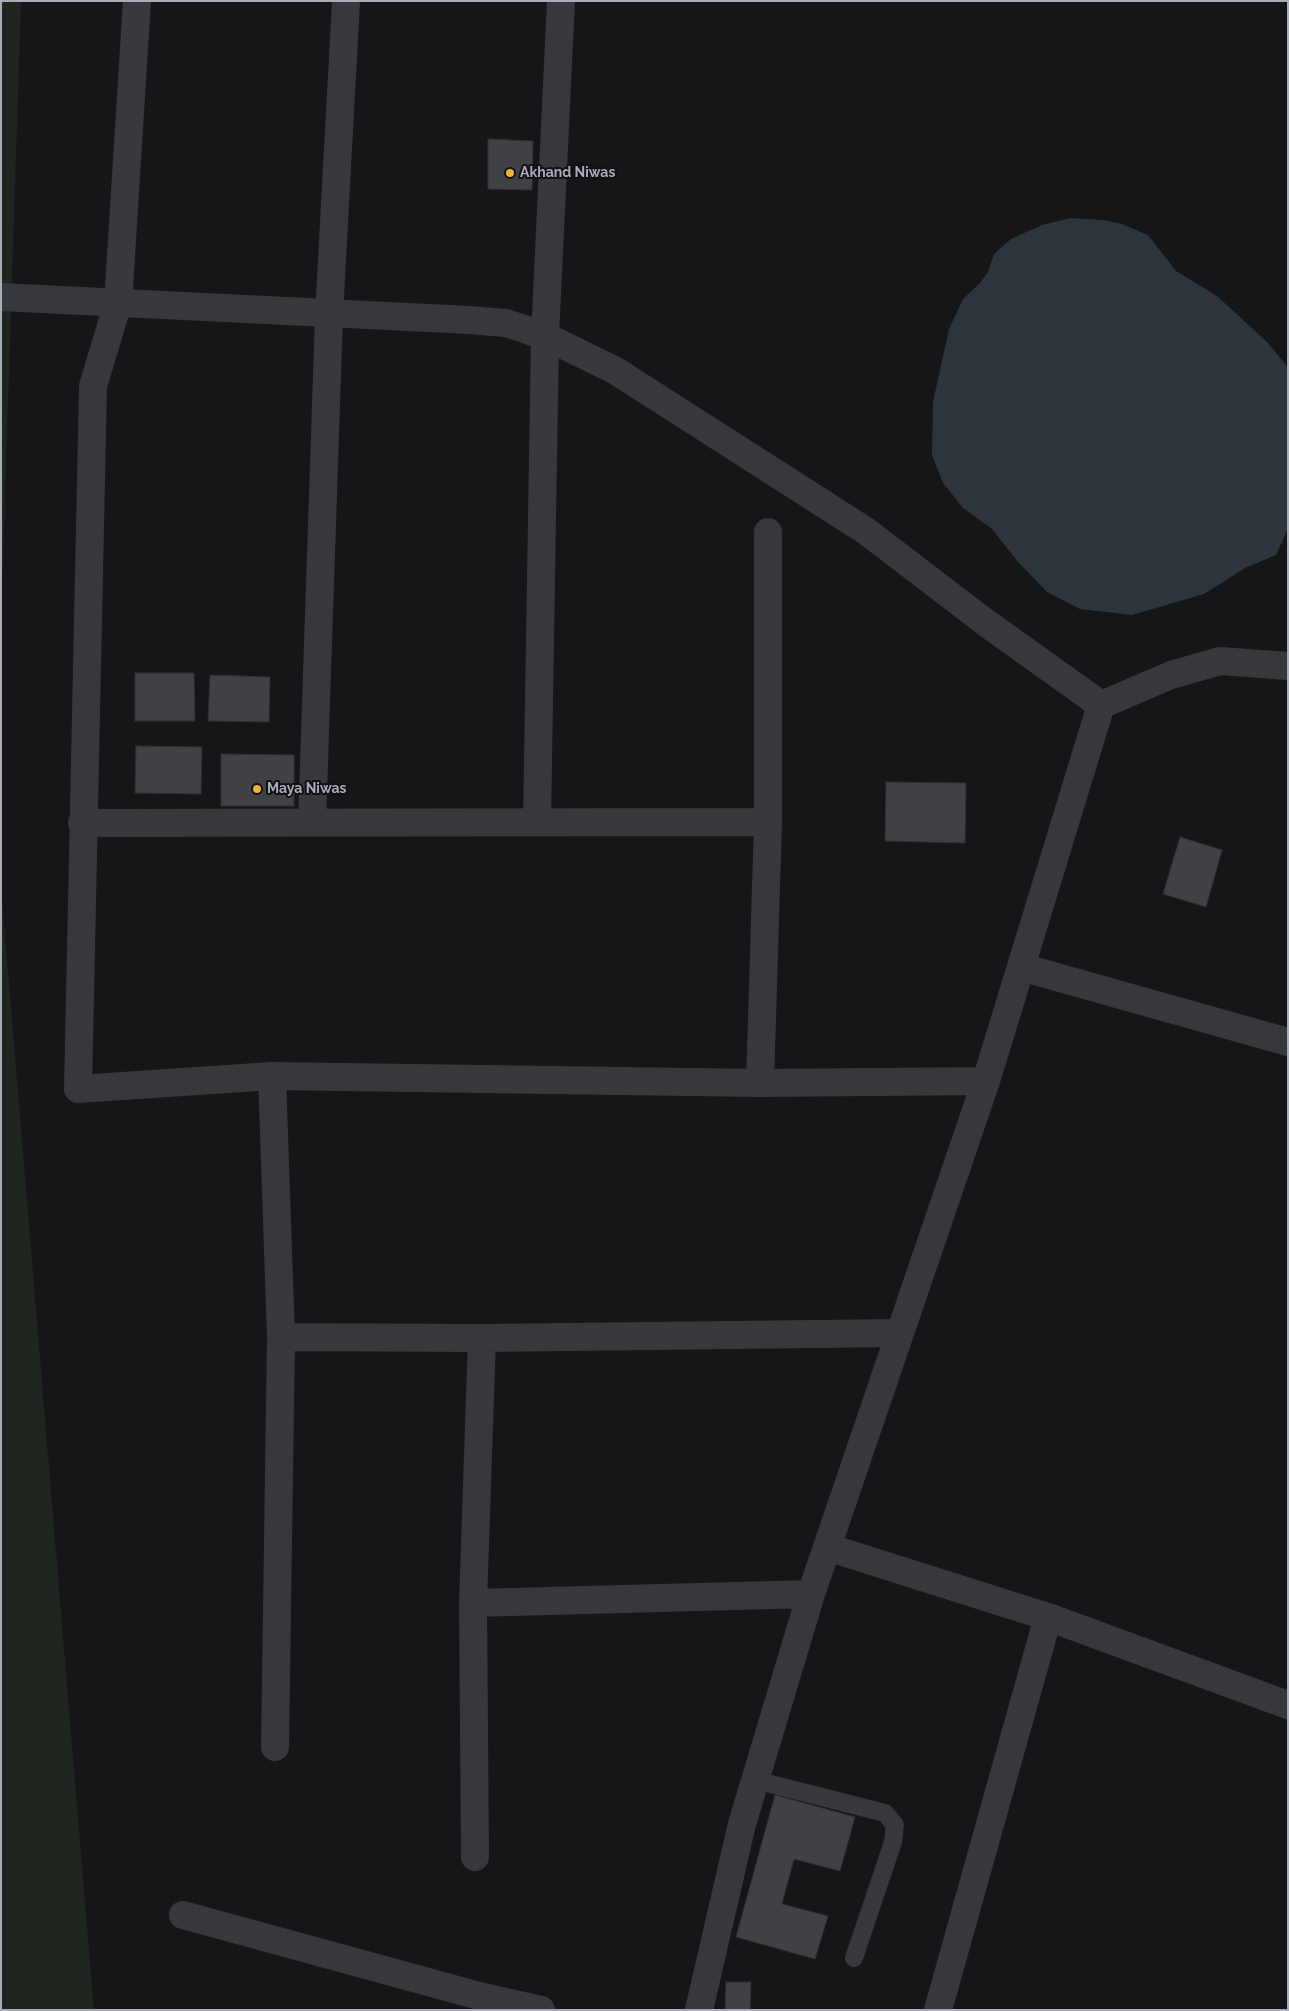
<!DOCTYPE html>
<html>
<head>
<meta charset="utf-8">
<style>
  body { margin:0 }
  #map { position:relative; width:1289px; height:2011px; overflow:hidden; background:#161618; font-family:Raleway,sans-serif }
  canvas { display:block }
  .frame { position:absolute; inset:0; border:2px solid #a8adb8; pointer-events:none }
</style>
</head>
<body>
<div id="map">
<canvas width="1289" height="2011"></canvas>
<div class="frame"></div>
</div>
<script>
const ctx = document.querySelector('canvas').getContext('2d');
ctx.lineJoin = 'round';
function paint(path, color) {
  ctx.fillStyle = color;
  ctx.fill(path, 'evenodd');
}
function shape(rows) {
  const path = new Path2D();
  for (const r of rows) {
    path.moveTo(r[0], r[1]);
    for (let i = 2; i < r.length; i += 2) path.lineTo(r[i], r[i + 1]);
  }
  return path;
}
function stroke(path, color, width, dash) {
  ctx.strokeStyle = color;
  ctx.lineWidth = width;
  ctx.lineCap = dash ? 'butt' : 'round';
  ctx.setLineDash(dash || []);
  ctx.stroke(path);
}
function write(font, color, halo, rows, align = 'center') {
  ctx.font = font + ' Raleway,sans-serif';
  ctx.lineWidth = 4;
  ctx.setLineDash([]);
  ctx.textBaseline = 'middle';
  ctx.strokeStyle = halo;
  ctx.fillStyle = color;
  for (const [text, x, y, turn = 0] of rows) {
    ctx.save();
    ctx.translate(x, y);
    ctx.rotate((+turn || 0) * Math.PI / 180);
    ctx.textAlign = isNaN(turn) ? turn : align;
    if (halo) ctx.strokeText(text, 0, 0);
    ctx.fillText(text, 0, 0);
    ctx.restore();
  }
}
paint(shape([
  [1,1,21,1,1,619],
  [1,888,94,2010,1,2010]
]), '#1e261f');
paint(shape([
  [1070,218,1103,220,1122,224,1148,235,1176,271,1217,296,1267,342,1286,365,1288,370,1287,531,1276,555,1245,568,1204,594,1132,615,1080,609,1047,592,1018,562,992,529,963,508,943,483,932,455,933,402,949,329,963,299,980,283,988,272,994,254,1011,239,1042,225]
]), '#2c353c');
const building = shape([
  [488,139,533,141,532,190,488,189,488,139],
  [135,673,194,673,195,721,135,721,135,673],
  [210,675,270,677,269,722,208,721,210,675],
  [136,746,202,747,201,794,135,793,136,746],
  [221,754,294,755,294,806,221,806,221,754],
  [886,782,966,783,965,843,885,841,886,782],
  [1180,837,1222,850,1206,907,1163,894,1180,837],
  [775,1795,855,1817,840,1871,794,1859,782,1904,828,1916,815,1959,736,1937,775,1795],
  [726,1982,751,1982,750,2010,725,2010,726,1982]
]);
paint(building, '#404145');
stroke(building, '#303034', 1);
stroke(shape([
  [755,1780,885,1813,895,1825,893,1842,854,1958]
]), '#37383d', 18);
stroke(shape([
  [137,1,118,303,93,386,78,1089,272,1076,760,1083,986,1081],
  [1,297,469,320,506,323,545,336,616,371,866,531,985,622,1101,705],
  [537,822,545,336,561,1],
  [82,823,768,822],
  [312,823,329,315,346,1],
  [1021,967,1288,1042],
  [272,1076,281,1337,482,1338,900,1333],
  [760,1083,768,822,768,532],
  [827,1547,1048,1617,1288,1705],
  [473,1603,811,1594],
  [275,1747,281,1337],
  [475,1857,473,1603,482,1338],
  [183,1915,483,1997,541,2010],
  [699,2010,742,1824,811,1594,986,1081,1101,705,1171,675,1220,661,1288,666],
  [938,2010,1048,1617]
]), '#37383d', 28);
for (const [x, y, r, color] of [
  [510,173,5,"#f2b134"],
  [257,789,5,"#f2b134"]
]) {
  const dot = new Path2D();
  dot.arc(x, y, r, 0, 2 * Math.PI);
  ctx.fillStyle = color;
  ctx.fill(dot);
  stroke(dot, '#111113', 2);
}
write('bold 14px', '#a8adb8', '#111113', [
  ["Akhand Niwas",520,173],
  ["Maya Niwas",267,789]
], 'left');
</script>
</body>
</html>
